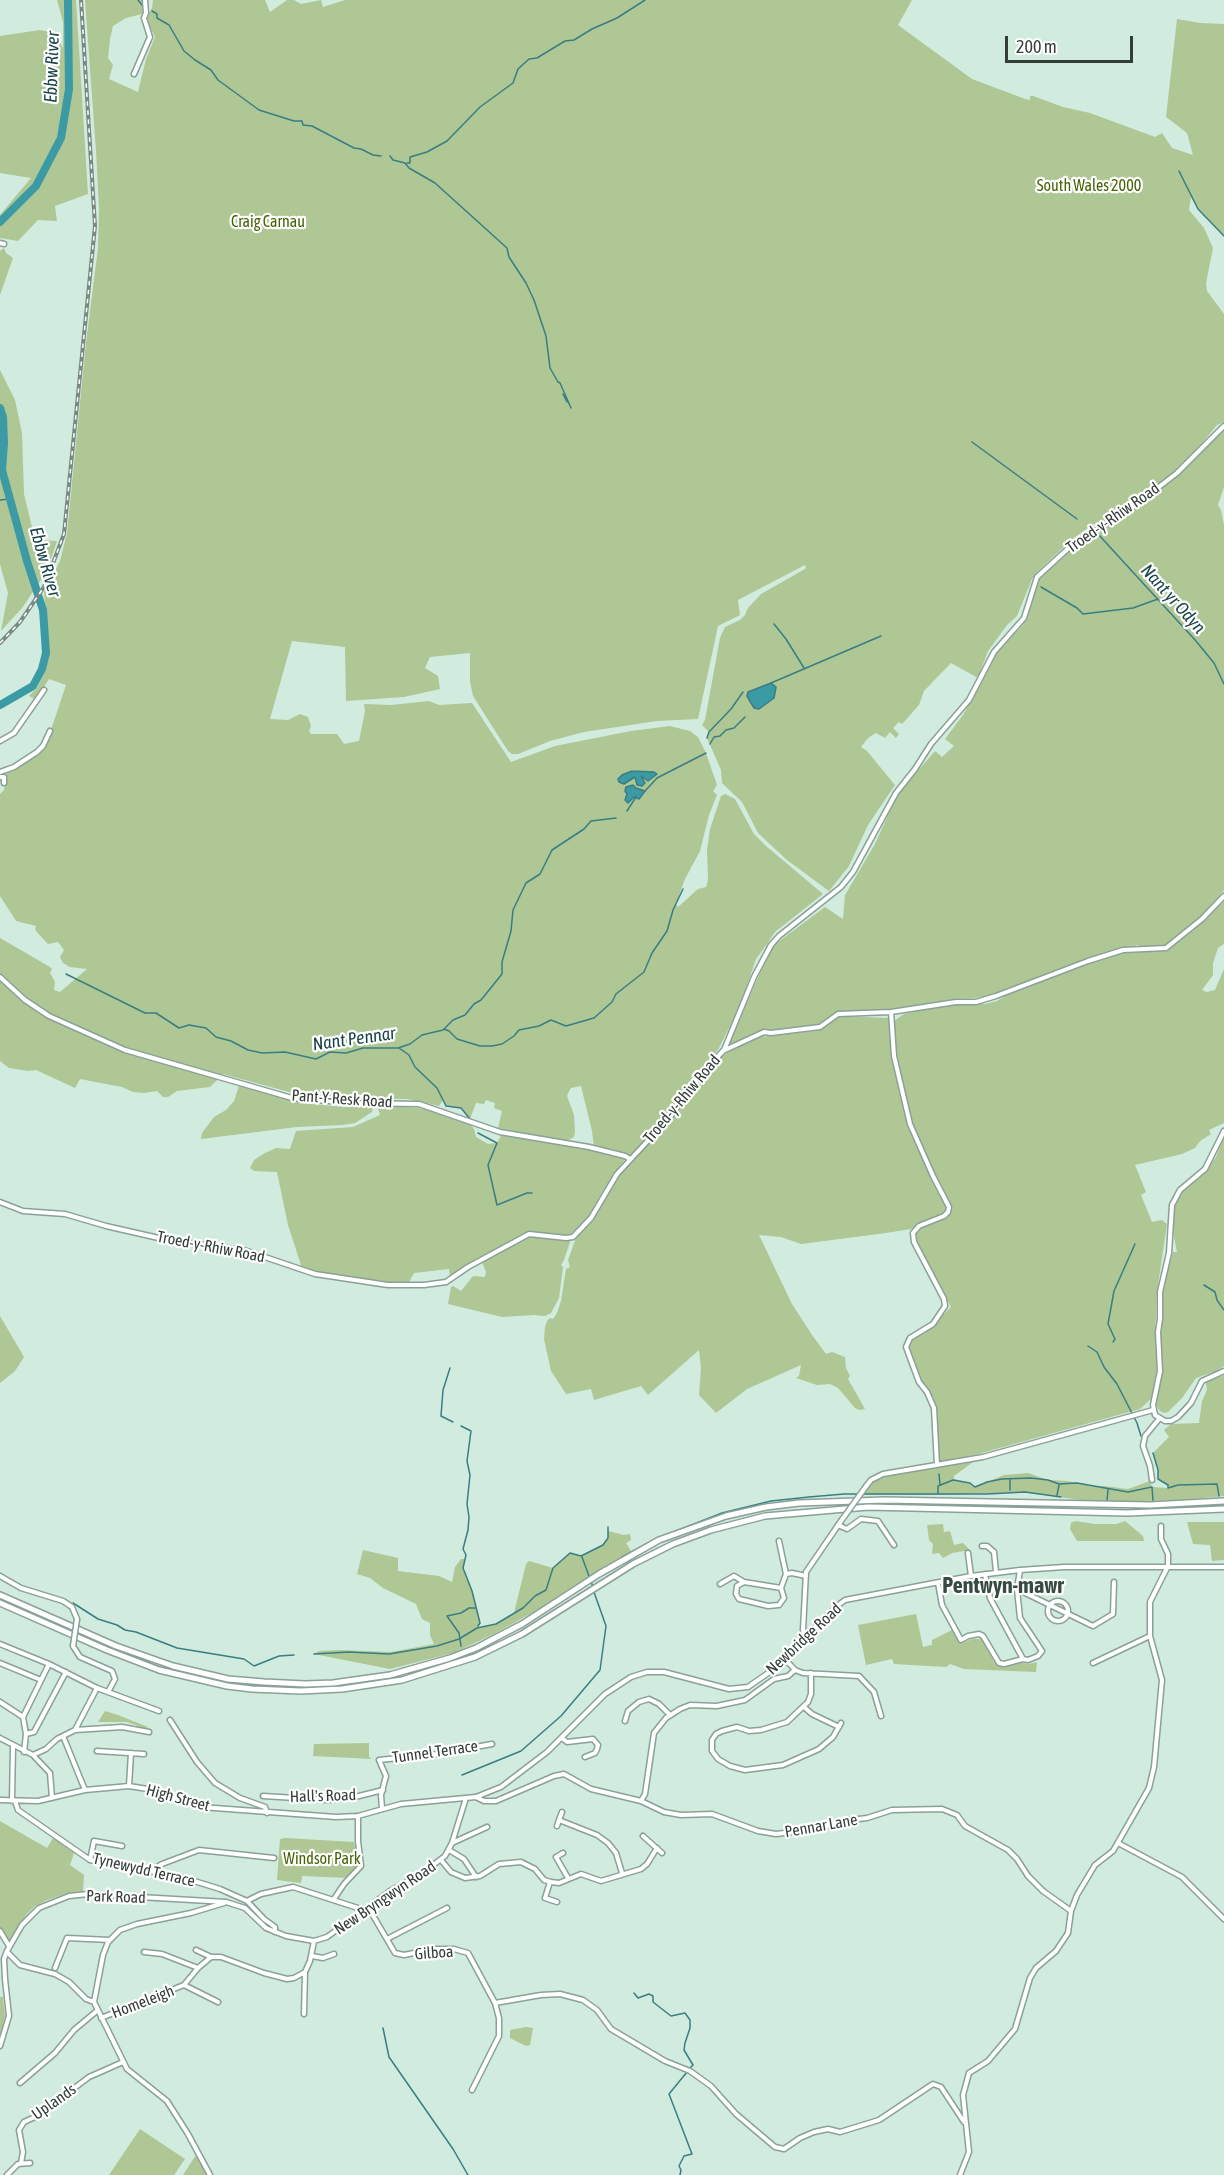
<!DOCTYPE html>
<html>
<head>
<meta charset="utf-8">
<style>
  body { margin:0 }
  #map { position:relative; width:1224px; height:2175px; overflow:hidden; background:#d1ebdf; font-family:"Asap Condensed",sans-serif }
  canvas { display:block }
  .scale { position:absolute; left:1005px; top:36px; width:128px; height:27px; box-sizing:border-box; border:3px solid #333d39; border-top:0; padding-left:8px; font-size:18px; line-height:21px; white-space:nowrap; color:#333d39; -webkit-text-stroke:4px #fff; paint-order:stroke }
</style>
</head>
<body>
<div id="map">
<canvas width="1224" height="2175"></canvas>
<div class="scale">200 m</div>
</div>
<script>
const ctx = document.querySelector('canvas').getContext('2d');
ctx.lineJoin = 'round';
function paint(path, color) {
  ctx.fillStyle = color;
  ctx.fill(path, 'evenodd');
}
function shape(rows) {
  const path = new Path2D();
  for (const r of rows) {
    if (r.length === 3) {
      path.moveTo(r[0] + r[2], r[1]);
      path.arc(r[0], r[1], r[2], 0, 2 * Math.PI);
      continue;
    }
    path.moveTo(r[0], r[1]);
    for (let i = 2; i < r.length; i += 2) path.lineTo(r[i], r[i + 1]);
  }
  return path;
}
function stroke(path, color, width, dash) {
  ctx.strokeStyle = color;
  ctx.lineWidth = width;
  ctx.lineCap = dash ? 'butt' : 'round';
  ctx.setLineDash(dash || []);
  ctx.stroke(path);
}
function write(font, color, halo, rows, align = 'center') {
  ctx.font = font + ' "Asap Condensed",sans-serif';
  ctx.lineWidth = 4.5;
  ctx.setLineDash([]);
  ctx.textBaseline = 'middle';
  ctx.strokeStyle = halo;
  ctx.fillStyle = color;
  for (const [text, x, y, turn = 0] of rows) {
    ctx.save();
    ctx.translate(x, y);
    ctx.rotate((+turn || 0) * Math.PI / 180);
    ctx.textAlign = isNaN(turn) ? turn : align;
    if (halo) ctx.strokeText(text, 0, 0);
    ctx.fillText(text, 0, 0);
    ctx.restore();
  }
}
paint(shape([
  [57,0,76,0,88,194,55,206,57,221,38,220,18,241,0,238,0,215,31,178,0,173,0,36,40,30,55,33,63,48,63,22],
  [85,0,142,0,144,4,142,14,126,18,113,26,110,39,108,58,113,65,109,79,138,92,146,59,155,37,146,18,152,8,153,0,265,0,270,12,287,0,294,0,301,4,321,0,323,7,345,0,912,0,898,25,972,79,1025,99,1030,100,1030,96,1033,96,1063,107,1090,113,1155,137,1162,133,1172,148,1193,155,1187,133,1166,117,1177,19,1200,23,1224,24,1224,236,1198,209,1191,197,1189,210,1204,228,1213,248,1206,283,1207,291,1224,314,1224,422,1217,425,1189,459,1143,498,1106,521,1097,525,1093,524,1070,541,1038,571,1032,579,1017,616,1007,625,988,651,978,678,951,663,924,691,919,705,903,723,902,724,899,722,893,728,899,734,896,738,890,732,885,738,876,733,868,738,861,747,867,751,895,785,868,825,849,866,829,891,787,860,758,833,742,802,722,783,721,770,707,738,709,732,702,725,705,720,720,638,725,627,740,620,745,615,748,608,761,594,805,569,806,567,805,565,738,600,740,615,718,626,698,719,657,721,584,732,550,741,518,754,512,754,508,751,473,696,470,681,470,653,430,657,425,668,438,676,440,689,404,697,346,701,345,647,292,641,270,719,288,720,300,714,308,717,311,726,309,731,311,734,337,734,344,744,359,741,365,711,364,704,391,705,429,701,439,705,472,703,511,762,555,746,631,731,670,726,690,731,698,737,706,753,717,785,713,791,717,795,709,815,700,851,685,879,676,904,678,907,698,889,706,887,708,880,707,850,710,829,721,796,725,794,735,799,754,834,766,846,823,894,775,932,767,944,756,959,740,1006,719,1048,676,1106,630,1156,594,1146,592,1131,581,1086,571,1088,569,1091,567,1096,574,1115,575,1131,574,1137,567,1141,498,1128,502,1111,494,1108,495,1103,486,1100,484,1104,476,1103,470,1119,461,1108,446,1106,443,1100,439,1106,408,1099,334,1098,300,1095,223,1074,210,1087,177,1091,168,1097,163,1097,157,1091,144,1093,133,1092,122,1087,80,1079,75,1088,36,1070,28,1071,9,1068,0,1061,0,938,50,967,52,969,50,973,55,982,54,990,60,992,87,969,70,967,63,963,60,957,64,950,58,942,48,944,35,930,36,926,16,921,0,896,0,794,4,790,7,772,45,748,66,685,49,679,36,700,29,696,37,688,43,676,49,657,44,592,60,561,67,533,86,343,98,248,99,209,96,151],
  [4,248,6,253,13,258,0,295,0,251],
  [0,370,15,400,22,433,24,494,35,540,57,541,47,571,22,608,1,631,8,593,0,564],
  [1224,429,1224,487,1218,505,1221,510,1224,525,1224,890,1202,917,1170,943,1162,947,1140,947,1138,945,1104,954,1074,963,987,997,954,999,891,1009,837,1012,819,1026,771,1032,761,1031,731,1046,731,1040,756,982,774,945,825,907,843,919,845,895,875,844,893,804,902,789,935,751,942,757,954,746,945,739,963,715,998,651,1023,625,1029,611,1034,590,1040,577,1075,545,1144,504,1188,466],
  [1224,901,1224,944,1218,948,1213,963,1213,975,1202,990,1207,992,1215,990,1224,969,1224,1123,1209,1130,1211,1134,1200,1141,1195,1148,1182,1154,1135,1165,1146,1192,1141,1195,1152,1222,1162,1220,1167,1224,1157,1291,1155,1336,1157,1369,1153,1397,1140,1409,978,1454,939,1462,936,1406,933,1397,920,1380,908,1347,909,1342,925,1333,951,1307,915,1241,914,1234,916,1230,951,1213,912,1124,895,1053,894,1021,904,1014,937,1007,955,1004,985,1004,997,1001,1010,993,1113,955,1133,951,1159,951,1169,949,1193,931],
  [838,1016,890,1018,892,1060,905,1116,933,1183,947,1207,943,1214,911,1229,886,1233,801,1244,781,1237,759,1235,792,1304,812,1335,826,1354,832,1352,845,1357,846,1368,850,1376,848,1379,865,1409,859,1410,855,1408,838,1388,830,1384,817,1385,796,1378,799,1376,801,1365,747,1389,716,1413,699,1395,701,1368,699,1350,648,1395,641,1386,594,1400,591,1389,566,1394,551,1371,544,1339,545,1327,547,1321,550,1318,553,1319,557,1313,561,1301,566,1269,570,1267,568,1260,577,1235,592,1218,619,1173,683,1100,716,1059,758,1037,817,1031],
  [239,1086,312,1104,344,1107,373,1106,372,1112,355,1123,342,1125,297,1127,201,1139,202,1133,214,1117,226,1110,234,1101],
  [377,1105,419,1108,437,1111,469,1123,474,1129,476,1137,488,1144,497,1143,502,1134,579,1147,616,1155,625,1159,604,1189,587,1219,571,1234,565,1236,529,1232,475,1260,450,1278,449,1269,414,1273,409,1282,387,1282,320,1274,302,1268,288,1225,277,1172,254,1171,250,1168,254,1160,265,1153,276,1148,290,1149,296,1131,353,1127,380,1115],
  [1224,1136,1224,1366,1216,1371,1196,1378,1182,1398,1168,1412,1164,1413,1160,1411,1156,1405,1163,1368,1160,1338,1163,1316,1162,1290,1173,1252,1177,1252,1172,1227,1173,1212,1180,1194,1203,1175,1216,1157],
  [527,1237,571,1239,564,1260,561,1265,563,1267,559,1298,551,1313,545,1316,534,1315,502,1317,448,1304,451,1287,453,1286,461,1291,473,1276,485,1277,486,1272,482,1262],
  [0,1316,24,1357,15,1371,0,1383],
  [1224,1375,1224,1496,1180,1500,1143,1501,1088,1501,1024,1492,933,1495,863,1494,876,1479,882,1477,973,1462,954,1476,954,1479,970,1483,975,1487,1004,1475,1028,1473,1048,1480,1067,1481,1097,1487,1104,1486,1128,1489,1150,1481,1152,1487,1168,1488,1168,1485,1158,1479,1158,1470,1153,1453,1169,1437,1164,1430,1171,1424,1199,1423,1202,1401,1207,1390,1206,1382],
  [1075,1521,1095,1524,1117,1524,1125,1521,1143,1536,1144,1541,1077,1541,1070,1529,1071,1523],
  [1187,1522,1224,1522,1224,1560,1212,1561,1210,1545,1193,1544],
  [943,1524,944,1532,950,1531,954,1545,963,1543,970,1550,952,1553,943,1558,939,1553,932,1554,933,1544,929,1540,927,1525],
  [608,1531,624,1535,630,1534,631,1540,626,1543,631,1551,539,1609,494,1634,453,1653,390,1669,314,1654,319,1651,339,1650,391,1652,434,1644,430,1635,430,1623,422,1619,416,1604,383,1588,370,1578,357,1574,363,1550,398,1558,398,1571,439,1576,452,1582,455,1567,461,1559,465,1559,463,1568,472,1591,480,1623,478,1628,496,1624,514,1613,526,1564,529,1561,553,1568,570,1553,581,1556,602,1545,608,1538],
  [916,1614,923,1647,932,1645,932,1640,952,1630,960,1644,972,1639,982,1639,994,1662,999,1666,1022,1663,1029,1664,1037,1662,1036,1672,964,1669,950,1664,946,1667,894,1664,892,1659,866,1665,858,1625],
  [105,1711,118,1715,148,1727,146,1729,127,1722,98,1722],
  [369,1743,369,1757,372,1759,313,1756,314,1744],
  [0,1821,47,1848,53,1838,74,1853,70,1865,84,1875,83,1891,68,1893,47,1900,35,1906,26,1915,11,1939,7,1940,0,1928],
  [285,1838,354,1842,359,1865,348,1878,302,1876,301,1883,277,1880,280,1839],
  [0,1997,3,1997,5,2016,0,2036],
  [526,2027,533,2028,530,2045,526,2046,510,2038,510,2030],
  [140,2129,185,2159,174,2175,109,2175],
  [196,2155,207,2175,183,2175]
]), '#afc695');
const water = shape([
  [771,683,776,687,774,698,759,709,754,708,747,696,748,692,771,683],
  [632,771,654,772,657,774,648,781,641,776,645,783,642,786,637,785,635,777,624,784,619,782,618,779,622,775,632,771],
  [633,785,636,788,645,791,639,799,634,797,628,803,625,800,627,794,625,791,626,787,633,785]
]);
paint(water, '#3b9aa3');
stroke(water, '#397e83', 1.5);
stroke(shape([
  [138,0,142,5],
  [152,11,157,14,157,18,169,25,184,51,195,60,211,70,218,80,259,110,294,121,302,121,303,125,312,126,354,148,361,149,373,155,381,156],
  [390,156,393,160,405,163,409,168,435,183,507,248,509,257,526,283,534,300,546,336,550,368,558,382,560,383,571,408],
  [407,163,410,163,410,157,427,152,447,141,480,107,513,83,518,69,529,59,537,58,565,41,574,40,592,29,617,18,645,0],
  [1179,171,1198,209,1224,236],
  [563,394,567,402],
  [972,442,1077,519],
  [0,500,10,499],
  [1098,534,1196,641,1214,663,1224,684],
  [1041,587,1077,608,1083,614,1133,608,1158,599],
  [774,624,786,639,804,668],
  [771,683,881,636],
  [707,738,709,732,731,709,743,692],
  [710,744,714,737,720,736,726,730,734,728,745,717],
  [645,791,657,778,706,753],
  [627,811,636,797],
  [66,974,145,1013,156,1013,179,1028,189,1025,206,1028,216,1037,231,1041,248,1050,262,1053,285,1052,316,1059,330,1052,346,1053,363,1048,398,1048,410,1044,422,1035,443,1030,453,1020,465,1015,474,1004,481,1000,502,974,502,962,511,931,513,910,526,883,540,874,552,850,584,829,591,821,616,818],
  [444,1029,449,1031,457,1039,480,1046,492,1046,502,1044,514,1036,519,1030,539,1026,551,1020,566,1026,594,1018,612,1002,616,994,644,972,652,953,667,931,673,910,683,889],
  [399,1048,409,1055,415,1067,437,1088,446,1106,461,1108,470,1119],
  [478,1133,497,1143,488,1165,497,1205,527,1193,532,1193],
  [1204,1285,1215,1292,1217,1300,1224,1310],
  [1113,1342,1115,1339,1108,1324,1114,1291,1135,1244],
  [1088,1346,1097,1352,1104,1367,1117,1384,1137,1423,1141,1436],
  [450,1368,443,1390,441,1416,453,1422],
  [461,1426,471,1431,467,1461,470,1475,467,1504,469,1517,468,1530,463,1549,466,1555,463,1568,472,1591,480,1623,478,1626],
  [1153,1453,1158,1470,1158,1479,1168,1485,1168,1488,1178,1485,1217,1484,1219,1496],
  [939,1474,940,1485],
  [1010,1490,1010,1480],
  [938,1493,938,1486,953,1480,970,1483,975,1487,987,1482,1002,1479,1031,1478,1048,1480,1059,1484,1077,1483,1128,1492,1152,1487,1153,1501],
  [1057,1495,1059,1485],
  [1107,1501,1108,1489],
  [666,1535,722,1513,771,1501,809,1497,844,1494,987,1494,1025,1492,1061,1497],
  [582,1557,593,1587],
  [622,1557,648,1543],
  [73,1603,98,1619,117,1625,125,1630,136,1632,177,1648,244,1659,254,1666,279,1656,294,1655],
  [461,1646,459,1633,447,1616,461,1613,469,1608,475,1608],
  [314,1654,349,1652,389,1654,437,1646,459,1639,477,1628,496,1624,523,1608,535,1596,546,1590,553,1568,570,1553,581,1556,603,1545,608,1538,608,1527],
  [462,1775,521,1751,561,1716,600,1670,606,1626,594,1592],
  [634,1993,638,1998,649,1994,653,1996,653,2002,671,2016,685,2013,690,2020,690,2028,685,2043,684,2050,693,2065,690,2068],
  [383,2028,389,2057,453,2149,468,2175],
  [680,2175,681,2170,679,2166,684,2156,692,2154,669,2094,687,2072]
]), '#397e83', 1.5);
stroke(shape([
  [0,222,36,186,61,138,69,89,68,0],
  [0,408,3,417,4,443,2,470,27,561,43,610,46,653,42,669,33,686,0,705]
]), '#3b9aa3', 8);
const minor = shape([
  [134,74,150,37,144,18,146,13,145,0],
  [0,243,4,244],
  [0,741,14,733,44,690],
  [0,772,14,767,37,752,43,746,50,731],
  [0,777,4,777,4,783],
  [0,977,25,1000,49,1016,125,1050,292,1098,353,1103,419,1104,500,1132,589,1147,625,1156,630,1159],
  [891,1012,894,1056,910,1124,933,1176,949,1207,948,1212,944,1216,919,1226,913,1233,914,1242,944,1299,945,1306,933,1324,910,1338,906,1347,919,1382,927,1392,934,1408,937,1465],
  [725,1050,764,1032,771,1033,820,1027,838,1014,891,1012,956,1002,976,1002,996,996,1088,961,1123,950,1166,948,1202,919,1224,896],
  [1224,1131,1205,1169,1180,1190,1172,1205,1169,1253,1160,1292,1160,1319,1158,1332,1160,1371,1153,1405,1155,1415,1165,1421,1171,1421,1178,1417,1191,1403,1202,1381,1224,1371],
  [0,1202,23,1211,65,1214,106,1226,163,1239,247,1251,315,1274,388,1285,424,1285,446,1282,468,1267,529,1234,566,1238,573,1237,591,1218,617,1174,670,1117,702,1073,724,1050,754,977,771,945,779,936,841,887,853,872,896,793,915,769,931,744,969,700,994,652,1024,618,1037,577,1072,545,1133,507,1177,473,1224,426],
  [1152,1480,1150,1466,1143,1446,1145,1436,1159,1419],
  [867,1485,871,1480,883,1474,983,1457,1153,1410],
  [838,1525,847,1529,861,1519,878,1521,894,1545],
  [779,1541,786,1574],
  [982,1546,987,1546,994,1552,996,1572],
  [968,1553,971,1576],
  [985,1574,990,1598,1023,1659,1028,1660,1038,1656,1042,1651,1020,1618,1017,1589,1020,1570],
  [0,1576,21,1588,63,1601,72,1607,77,1619],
  [744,1582,781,1588,784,1598,779,1605,768,1606,739,1599,736,1594,737,1586,744,1582],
  [938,1583,942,1605,961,1640,968,1636,979,1634,983,1636,999,1663,1004,1664,1023,1659],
  [720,1584,734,1576,744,1582],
  [781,1588,786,1574,792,1573,806,1576],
  [1017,1589,1093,1626,1113,1614,1114,1582],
  [1058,1611,10],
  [805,1637,803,1630,806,1572,841,1521],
  [0,1644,49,1664,97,1688,159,1711],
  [73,1646,80,1657,112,1671,115,1679,108,1692],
  [785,1659,795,1670,803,1673,859,1676,874,1692,881,1716],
  [0,1663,41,1680],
  [1093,1663,1150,1636],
  [811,1673,811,1694,808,1702,787,1722,761,1730,749,1731,737,1727,722,1731,716,1734,712,1740,712,1751,718,1759,730,1766,745,1770,783,1765,819,1749,833,1737,841,1723],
  [0,1702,23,1717,26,1734,24,1752],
  [804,1707,812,1714,839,1727],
  [23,1717,49,1664],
  [170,1720,197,1762,215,1783,240,1798,265,1807,267,1813],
  [625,1721,628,1711,639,1702,649,1699,659,1704,670,1715],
  [75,1730,97,1688],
  [26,1734,34,1732,66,1672],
  [63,1736,85,1790],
  [0,1738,33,1755,50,1773,52,1798],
  [562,1738,567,1742,593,1739,598,1745,597,1749,595,1753,585,1757],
  [97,1751,144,1754],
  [33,1755,46,1749,57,1739,75,1730,122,1727,149,1732],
  [129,1786,131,1753],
  [263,1796,328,1800,355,1797,383,1790],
  [476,1797,484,1801,496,1801,554,1776,564,1774,591,1789,641,1801,664,1812,681,1815,712,1814,758,1831,776,1834,818,1829,842,1821,867,1818,892,1810,942,1809,957,1815,965,1826,1008,1850,1017,1859,1028,1876,1043,1891,1071,1911],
  [0,1800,38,1801,85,1790,129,1786,154,1790,201,1807,336,1817,358,1816,401,1804,476,1797,501,1787,547,1752,605,1694,631,1677,647,1672,664,1672,729,1689,748,1687,771,1671,837,1606,845,1600,971,1576,1020,1570,1064,1567,1224,1567],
  [12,1801,13,1746],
  [15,1801,18,1810,90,1860,181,1877,220,1889,247,1901,264,1919,275,1927,275,1932],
  [641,1801,645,1794,654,1733,666,1718,680,1709,690,1705,717,1706,745,1700,774,1679,788,1676,795,1670],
  [382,1809,381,1795,386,1776,379,1760,437,1754,492,1744],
  [562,1812,559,1820,597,1835,608,1843,616,1853,622,1873],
  [557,1826,559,1820],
  [643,1836,662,1853],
  [452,1843,487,1827],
  [1118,1843,1182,1877,1224,1919],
  [449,1850,464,1859,476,1877],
  [563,1853,556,1857,568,1878],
  [90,1860,94,1841,122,1846],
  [441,1860,451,1872,465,1878,480,1876,499,1864,521,1862,535,1869,544,1880,551,1882,559,1883,581,1874,601,1881,641,1869,647,1864,657,1848],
  [151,1871,162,1864,199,1850,274,1858],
  [550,1882,545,1898,557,1902],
  [334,1899,344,1884,361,1866,358,1841,358,1816],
  [247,1901,261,1894,293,1887,364,1910],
  [368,1907,395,1953,404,1955,433,1949,454,1949,468,1953,495,2003,499,2018,499,2036,472,2090],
  [0,1931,9,1946],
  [387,1939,447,1908],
  [196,1950,211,1957,221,1957,264,1973,287,1979,294,1978,305,1972,310,1961,314,1941],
  [7,1952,20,1965,55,1974,69,1982,86,1999,94,2002],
  [144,1952,162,1954,198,1968],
  [312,1956,323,1958,334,1954],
  [55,1968,67,1938,110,1940],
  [184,1985,218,2002],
  [495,2003,541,1995,560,1994,583,2000,597,2010,611,2029,665,2061,690,2071,711,2086,736,2114,775,2147,784,2149,800,2138,814,2132,828,2129,840,2132,879,2120,933,2084,941,2087,964,2122],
  [304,2014,305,1972],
  [101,2018,184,1985,198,1968,211,1957],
  [0,2046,9,2016,5,1979,4,1959,7,1951,22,1925,39,1908,69,1896,88,1894,226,1902,245,1908,266,1928,286,1936,314,1941,327,1937,390,1891,424,1872,445,1856,452,1843,466,1798],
  [20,2083,55,2053,74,2030,98,2010],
  [21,2163,23,2152,19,2130,24,2122,37,2116,89,2077,123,2062],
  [7,2175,18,2164,30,2163],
  [210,2175,188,2134,167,2101,127,2069,94,2002,103,1955,108,1942,120,1930,137,1924,191,1913,224,1903],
  [960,2175,969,2152,963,2095,969,2073,988,2061,1015,2029,1030,1978,1036,1968,1056,1951,1068,1933,1071,1911,1077,1895,1095,1865,1113,1851,1149,1788,1154,1767,1162,1680,1150,1636,1150,1602,1168,1566,1168,1554,1161,1539,1161,1526]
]);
const major = shape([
  [0,1595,116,1646,173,1666,228,1679,264,1682,305,1684,333,1683,390,1675,450,1658,476,1648,522,1624,599,1574,659,1540,726,1516,766,1507,799,1503,884,1500,1150,1505,1224,1501],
  [0,1603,107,1650,159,1670,227,1686,252,1689,301,1691,342,1689,402,1680,475,1657,522,1634,633,1564,673,1544,711,1530,765,1516,868,1507,1127,1513,1224,1509]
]);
stroke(minor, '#8aa197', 7);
stroke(major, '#8aa197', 8);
stroke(minor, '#fff', 4);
stroke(major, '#fff', 5);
const rail = shape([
  [0,643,20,622,44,587,64,534,95,226,81,0]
]);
stroke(rail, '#798a82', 4);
stroke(rail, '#fff', 1.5, [4.5]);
const minorBridge = shape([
  [841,1521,867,1485],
  [73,1646,77,1619]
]);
stroke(minorBridge, '#8aa197', 7, []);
stroke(minorBridge, '#fff', 4);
write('16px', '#436304', '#fff', [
  ["South Wales 2000",1089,186],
  ["Craig Carnau",268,222],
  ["Windsor Park",322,1859]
]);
write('16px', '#333d39', '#fff', [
  ["Troed-y-Rhiw Road",1113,518,-35],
  ["Pant-Y-Resk Road",342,1099,4],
  ["Troed-y-Rhiw Road",682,1099,-50],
  ["Troed-y-Rhiw Road",211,1247,11],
  ["Newbridge Road",804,1639,-43],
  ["Tunnel Terrace",435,1752,-8],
  ["Hall's Road",323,1796,-2],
  ["High Street",178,1798,15],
  ["Pennar Lane",821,1826,-10],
  ["Tynewydd Terrace",144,1870,13],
  ["Park Road",116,1897,2],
  ["New Bryngwyn Road",385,1898,-34],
  ["Gilboa",434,1953,-4],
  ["Homeleigh",143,2002,-21],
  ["Uplands",54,2102,-35]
]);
write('italic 18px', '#194448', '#fff', [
  ["Ebbw River",52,67,-88],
  ["Ebbw River",45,562,74],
  ["Nant yr Odyn",1173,599,48],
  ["Nant Pennar",354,1039,-8]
]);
write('bold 22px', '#364b42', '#fff', [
  ["Pentwyn-mawr",1003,1586]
]);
</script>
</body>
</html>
